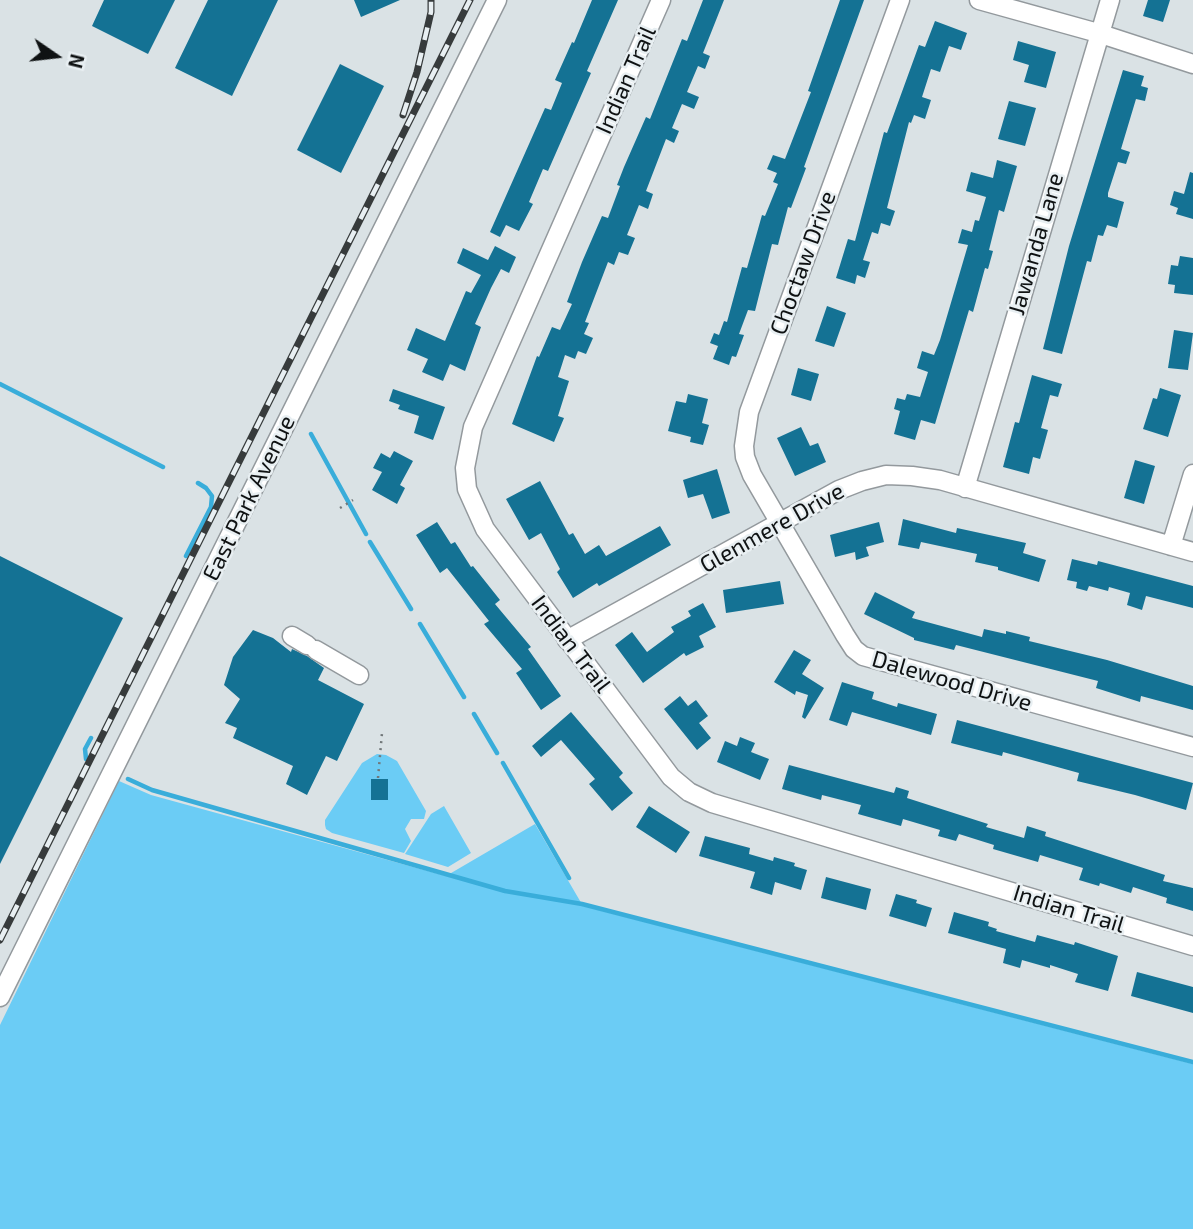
<!DOCTYPE html>
<html>
<head>
<meta charset="utf-8">
<style>
  body { margin:0 }
  #map { position:relative; width:1193px; height:1229px; overflow:hidden; background:#dae2e5; font-family:"Exo 2",sans-serif }
  canvas { display:block }
  .north { position:absolute; left:21px; top:21px; width:70px; height:70px; -webkit-text-stroke:5px #e8eff2; paint-order:stroke; rotate:104deg; font-size:19px; font-weight:700; line-height:28px; text-align:center; color:#0f1213 }
  .north::after { content:''; display:block; margin:auto; width:24px; height:32px; background:#0f1213; clip-path:polygon(50% 0,100% 100%,50% 72%,0 100%) }
</style>
</head>
<body>
<div id="map">
<canvas width="1193" height="1229"></canvas>
<div class="north">N</div>
</div>
<script>
const ctx = document.querySelector('canvas').getContext('2d');
ctx.lineJoin = 'round';
function paint(path, color) {
  ctx.fillStyle = color;
  ctx.fill(path, 'evenodd');
}
function shape(rows) {
  const path = new Path2D();
  for (const r of rows) {
    path.moveTo(r[0], r[1]);
    for (let i = 2; i < r.length; i += 2) path.lineTo(r[i], r[i + 1]);
  }
  return path;
}
function stroke(path, color, width, dash) {
  ctx.strokeStyle = color;
  ctx.lineWidth = width;
  ctx.lineCap = dash ? 'butt' : 'round';
  ctx.setLineDash(dash || []);
  ctx.stroke(path);
}
function write(font, color, halo, rows, align = 'center') {
  ctx.font = font + ' "Exo 2",sans-serif';
  ctx.lineWidth = 5;
  ctx.setLineDash([]);
  ctx.textBaseline = 'middle';
  ctx.strokeStyle = halo;
  ctx.fillStyle = color;
  for (const [text, x, y, turn = 0] of rows) {
    ctx.save();
    ctx.translate(x, y);
    ctx.rotate((+turn || 0) * Math.PI / 180);
    ctx.textAlign = isNaN(turn) ? turn : align;
    if (halo) ctx.strokeText(text, 0, 0);
    ctx.fillText(text, 0, 0);
    ctx.restore();
  }
}
paint(shape([
  [377,754,386,755,397,761,426,811,424,819,411,819,405,829,411,841,404,853,332,833,326,829,325,825,325,820,362,763],
  [119,781,151,795,446,876,535,824,583,906,1193,1064,1193,1229,0,1229,0,1025],
  [444,806,471,853,448,867,405,854,431,814]
]), '#6bccf5');
stroke(shape([
  [0,384,163,467],
  [311,434,366,534],
  [370,542,411,609],
  [186,556,211,507,212,496,206,488,198,483],
  [420,624,464,697],
  [474,714,497,753],
  [86,759,85,749,91,738],
  [503,763,569,878],
  [128,779,152,790,505,891,582,904,1193,1062]
]), '#39adda', 4.5);
paint(shape([
  [104,0,175,0,148,54,92,26],
  [208,0,278,0,232,96,175,68],
  [354,0,400,0,361,17],
  [592,0,618,0,587,71,591,73,548,171,543,169,529,202,533,204,519,231,506,225,500,237,490,232,545,108,551,110,562,83,555,80,572,42,574,43],
  [703,0,724,0,703,53,710,56,705,69,698,66,687,92,699,97,694,109,682,104,672,128,679,131,674,143,666,139,646,191,653,194,648,209,639,205,627,235,635,238,628,255,619,252,614,265,608,262,585,322,589,323,584,334,593,338,586,354,578,351,575,359,565,355,558,377,569,381,558,416,564,418,554,442,512,424,537,356,539,357,552,327,560,330,572,304,567,302,582,262,602,216,608,218,620,186,617,185,624,167,646,117,650,119,682,39,687,41],
  [840,0,864,0,804,167,806,168,791,208,788,207,778,245,772,244,755,311,748,310,739,334,744,335,736,357,732,356,729,365,713,359,718,346,710,343,714,333,719,335,724,321,727,322,742,267,747,268,762,215,765,216,778,184,773,182,777,173,767,169,773,155,785,159,811,92,808,91],
  [1148,0,1170,0,1163,22,1143,16],
  [935,21,967,33,961,50,949,46,940,72,931,69,922,97,931,100,925,119,914,115,911,123,909,122,887,208,895,211,890,226,881,223,878,234,872,232,863,260,870,262,865,278,857,275,855,284,836,278,848,239,855,241,884,132,887,133,919,45,925,47],
  [1018,41,1056,52,1046,88,1024,82,1029,65,1013,60],
  [340,64,384,86,341,173,297,150],
  [1123,70,1144,76,1141,86,1148,88,1145,101,1136,99,1121,149,1130,152,1126,164,1118,162,1108,193,1108,197,1124,202,1117,228,1107,225,1103,236,1098,235,1091,262,1087,261,1062,354,1043,349,1069,246],
  [1009,101,1036,108,1025,146,998,139],
  [997,160,1017,166,1004,212,999,210,989,250,993,251,988,269,985,268,973,312,969,310,935,424,921,420,915,440,894,434,900,411,894,409,897,398,905,400,907,394,920,397,928,372,917,368,922,351,934,355,940,340,968,245,958,243,962,229,972,232,975,220,979,221,986,197,966,191,971,172,993,178],
  [1190,172,1193,173,1193,219,1176,214,1178,208,1170,205,1174,191,1184,194],
  [495,246,516,257,509,273,501,269,491,288,475,324,481,327,465,371,450,364,443,381,422,372,428,359,407,350,416,328,445,341,466,291,471,293,481,275,457,263,463,248,488,260],
  [1180,256,1193,258,1193,295,1174,293,1175,285,1168,284,1171,265,1178,266],
  [827,306,846,313,834,347,815,341],
  [1174,330,1193,333,1188,370,1168,368],
  [798,368,819,374,811,401,791,395],
  [1032,375,1062,384,1058,397,1050,395,1041,428,1048,430,1040,459,1033,457,1029,474,1003,467,1015,422,1019,423],
  [1160,388,1181,395,1168,437,1143,429,1153,398,1157,399],
  [393,389,445,407,433,440,414,433,419,416,398,409,400,405,389,401],
  [688,394,708,399,702,423,709,425,703,445,690,442,691,437,668,431,676,401,686,403],
  [801,427,810,446,818,443,826,462,795,476,777,438],
  [394,451,413,461,400,485,405,488,397,504,372,490,382,472,373,468,381,453,390,458],
  [1135,460,1155,466,1144,504,1124,498],
  [717,469,730,513,712,519,703,494,688,498,683,480],
  [540,481,569,535,573,533,585,554,599,545,606,556,660,526,671,545,599,586,597,583,573,598,557,572,560,569,541,533,529,540,506,499],
  [903,519,956,533,957,528,1026,543,1023,553,1046,560,1039,582,998,570,998,567,975,562,977,554,921,542,919,549,898,545],
  [437,522,451,544,455,542,471,567,473,566,500,600,495,604,531,647,528,649,561,696,541,710,516,673,522,669,484,624,489,621,447,568,440,573,416,535],
  [879,522,884,542,866,547,869,556,856,560,855,552,835,557,830,535],
  [0,556,123,618,0,864],
  [1072,559,1097,565,1098,561,1193,586,1193,608,1146,596,1142,610,1127,605,1130,593,1109,587,1108,591,1089,586,1087,591,1076,588,1077,582,1067,580],
  [780,581,784,604,726,613,723,590],
  [875,592,915,612,912,618,982,637,984,629,1006,634,1006,631,1030,637,1029,641,1107,660,1193,686,1193,710,1141,696,1140,702,1096,688,1098,681,956,645,954,650,914,640,914,638,864,614],
  [703,603,716,627,699,636,704,647,686,656,684,653,643,683,615,645,632,632,647,652,674,632,671,627,691,616,688,611],
  [253,630,273,638,291,652,292,649,307,656,324,668,318,680,364,704,337,761,326,756,307,795,286,784,293,766,233,738,237,728,225,723,240,699,224,685,233,657],
  [794,650,811,660,802,674,824,688,805,719,802,717,808,695,796,691,795,695,774,682],
  [842,682,874,692,872,699,897,707,898,703,937,714,931,735,852,712,847,726,829,720],
  [680,696,688,706,696,700,708,716,699,723,711,738,697,750,664,709],
  [571,712,623,773,619,777,633,793,612,811,589,784,595,779,561,740,541,757,532,746],
  [957,720,1193,783,1186,810,1135,795,1077,781,1079,773,1003,752,1002,756,951,743],
  [740,737,755,743,751,752,769,759,760,780,717,762,725,741,737,746],
  [789,765,894,793,896,787,909,791,907,798,988,824,986,827,1024,838,1027,826,1046,832,1045,836,1165,875,1163,881,1193,888,1193,911,1166,903,1167,898,1133,887,1131,893,1100,883,1099,886,1079,880,1083,868,1040,855,1038,862,993,849,994,845,959,834,956,841,938,836,940,830,903,819,901,826,858,814,861,805,822,795,821,800,782,789],
  [371,779,388,779,388,800,371,800],
  [649,806,690,832,676,853,636,827],
  [705,836,750,848,749,854,773,861,774,857,795,863,794,866,807,870,801,890,775,882,772,895,750,888,755,872,699,856],
  [826,877,871,889,866,910,821,898],
  [896,894,917,900,916,903,932,908,926,927,889,916],
  [954,912,989,922,988,926,997,929,996,931,1035,942,1037,935,1074,945,1075,942,1118,956,1108,991,1075,982,1078,974,1050,965,1050,968,1022,960,1020,968,1003,963,1006,949,948,933],
  [1137,972,1193,987,1193,1013,1131,996]
]), '#147294');
const minor = shape([
  [661,0,473,427,465,468,467,489,485,529,671,777,689,792,712,803,1193,946],
  [900,0,749,412,744,446,745,457,752,475,845,635,854,649,863,656,1193,747],
  [979,0,1098,33,1193,64],
  [965,488,1110,0],
  [1171,546,1193,474],
  [292,636,307,645],
  [567,640,839,490,862,481,886,475,912,476,940,480,1193,552],
  [316,650,359,675],
  [0,997,497,0]
]);
stroke(minor, '#93999d', 21);
stroke(shape([
  [340,508,353,500],
  [378,778,382,733]
]), '#72787a', 2.5, [2, 5]);
stroke(minor, '#fff', 18);
const rail = shape([
  [403,115,417,72,431,12,431,0],
  [0,940,470,0]
]);
stroke(rail, '#373b3c', 7);
stroke(rail, '#e8eff2', 4.5, [13]);
write('23px', '#0f1213', '#e8eff2', [
  ["Indian Trail",626,80,-66],
  ["Jawanda Lane",1036,244,-74],
  ["Choctaw Drive",803,263,-70],
  ["East Park Avenue",249,498,-64],
  ["Glenmere Drive",772,528,-29],
  ["Indian Trail",571,644,53],
  ["Dalewood Drive",952,681,16],
  ["Indian Trail",1069,909,17]
]);
</script>
</body>
</html>
